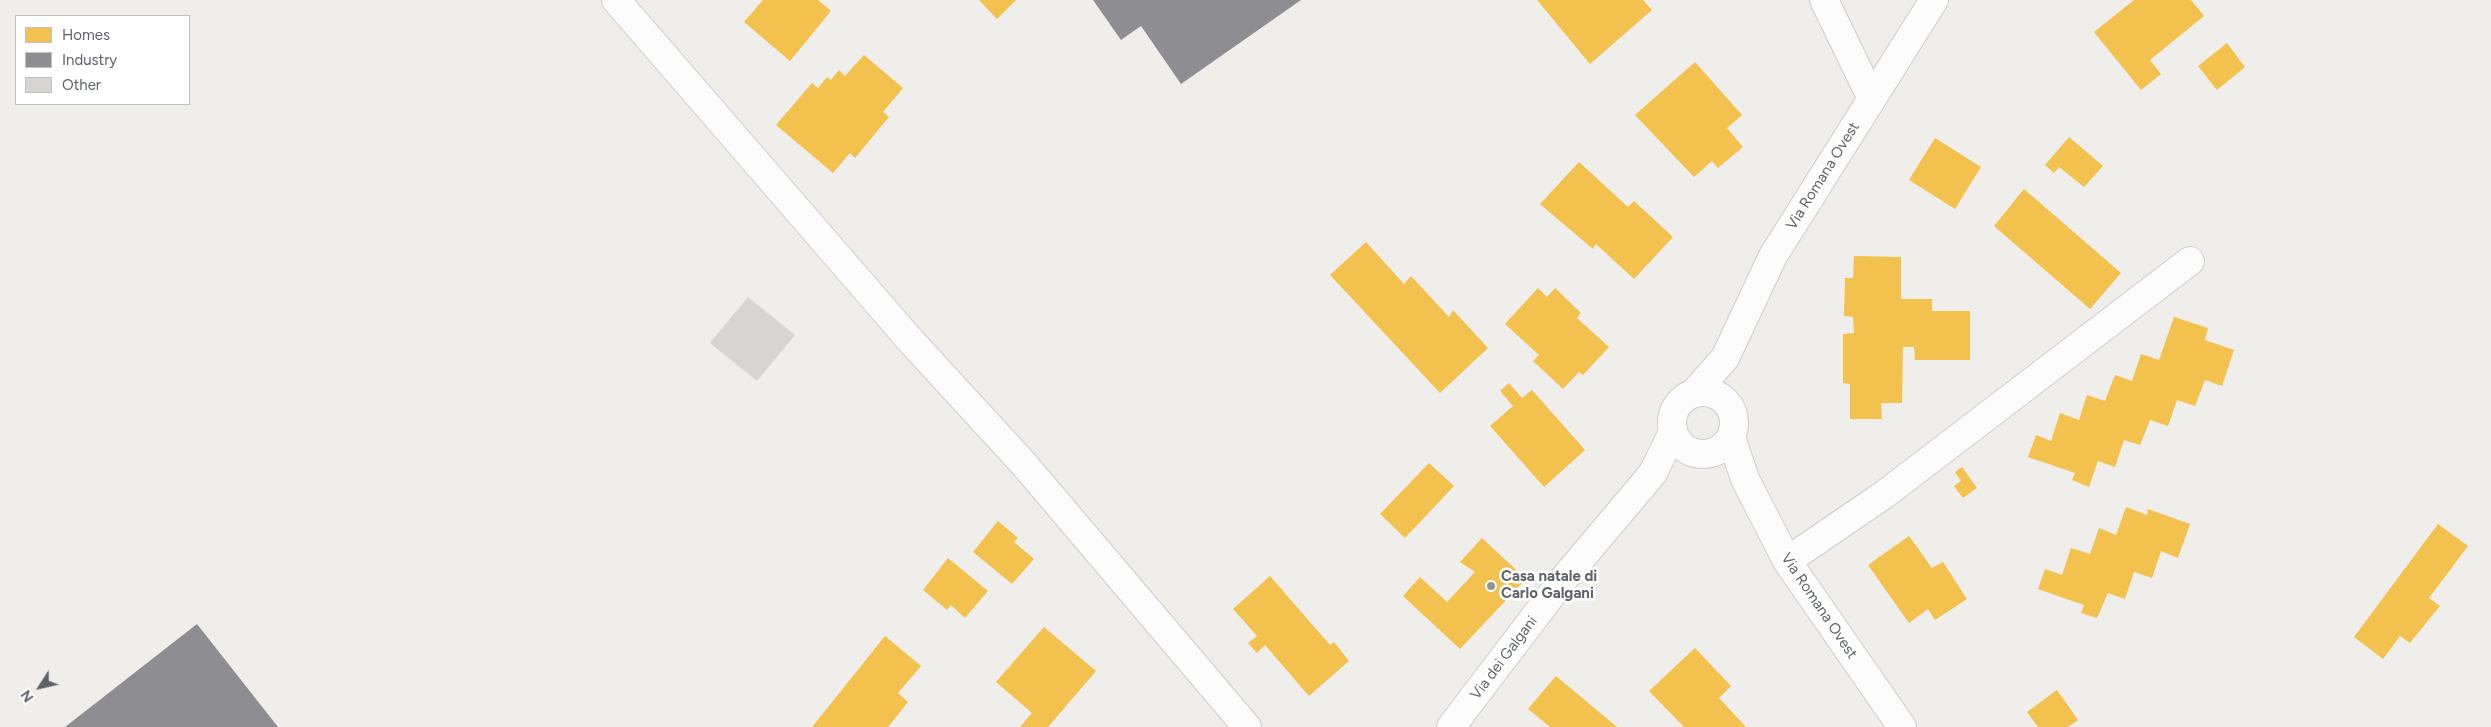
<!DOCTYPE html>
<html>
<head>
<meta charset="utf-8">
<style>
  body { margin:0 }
  #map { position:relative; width:2491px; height:727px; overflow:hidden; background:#efeeea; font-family:Figtree,sans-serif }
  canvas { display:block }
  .legend { position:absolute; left:15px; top:15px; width:175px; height:90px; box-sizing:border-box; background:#fff; border:1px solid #bfc1c3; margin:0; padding:6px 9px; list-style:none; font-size:15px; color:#5f6368 }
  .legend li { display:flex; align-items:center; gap:10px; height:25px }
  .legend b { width:25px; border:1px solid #bfc1c3 }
  .north { position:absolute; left:15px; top:662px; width:50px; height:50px; -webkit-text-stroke:4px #fff; paint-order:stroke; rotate:235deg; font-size:14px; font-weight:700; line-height:20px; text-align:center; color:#5f6368 }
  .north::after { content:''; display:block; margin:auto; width:18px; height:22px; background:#5f6368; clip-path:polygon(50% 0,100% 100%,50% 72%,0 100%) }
</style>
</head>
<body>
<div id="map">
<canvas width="2491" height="727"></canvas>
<ul class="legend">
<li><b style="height:14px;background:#f2c14e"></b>Homes</li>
<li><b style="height:14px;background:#8d8d92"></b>Industry</li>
<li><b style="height:14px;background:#d6d5d3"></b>Other</li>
</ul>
<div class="north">N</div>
</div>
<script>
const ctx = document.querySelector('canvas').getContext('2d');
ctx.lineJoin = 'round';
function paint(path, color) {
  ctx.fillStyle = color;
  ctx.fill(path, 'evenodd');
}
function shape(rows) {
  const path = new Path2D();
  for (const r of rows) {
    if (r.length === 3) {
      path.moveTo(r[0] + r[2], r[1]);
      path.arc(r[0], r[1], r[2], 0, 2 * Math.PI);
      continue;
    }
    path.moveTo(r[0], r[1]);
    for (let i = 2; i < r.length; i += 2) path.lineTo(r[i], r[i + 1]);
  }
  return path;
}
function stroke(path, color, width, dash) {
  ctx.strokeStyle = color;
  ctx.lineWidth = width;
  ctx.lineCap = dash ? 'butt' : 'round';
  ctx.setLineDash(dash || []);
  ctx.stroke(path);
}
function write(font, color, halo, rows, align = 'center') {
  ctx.font = font + ' Figtree,sans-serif';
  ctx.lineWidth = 5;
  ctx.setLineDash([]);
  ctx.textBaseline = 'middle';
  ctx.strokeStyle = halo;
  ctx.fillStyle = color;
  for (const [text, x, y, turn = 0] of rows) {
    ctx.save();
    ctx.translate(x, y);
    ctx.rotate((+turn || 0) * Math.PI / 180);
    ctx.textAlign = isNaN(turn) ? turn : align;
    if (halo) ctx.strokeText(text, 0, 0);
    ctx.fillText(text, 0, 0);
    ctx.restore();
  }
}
paint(shape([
  [763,0,818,0,831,11,790,61,744,22],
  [979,0,1016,0,997,19],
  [1537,0,1643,0,1652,10,1590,64],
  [2134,0,2191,0,2204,16,2150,60,2161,74,2141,90,2094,32],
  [2227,43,2245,67,2217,90,2198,66],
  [864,55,903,88,883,112,889,117,855,158,850,153,833,173,776,125,812,83,818,88,827,77,831,80,839,70,845,76],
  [1695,62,1742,115,1727,128,1743,147,1718,168,1712,161,1694,177,1635,115],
  [2069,137,2103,166,2084,187,2059,167,2054,173,2045,165],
  [1935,138,1981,167,1955,209,1909,180],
  [1579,162,1628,207,1634,201,1673,237,1634,279,1596,244,1593,249,1540,204],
  [2024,189,2121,273,2090,309,1994,226],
  [1366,242,1404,284,1411,276,1449,317,1453,310,1488,348,1440,393,1330,275],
  [1854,256,1901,257,1901,299,1932,299,1932,311,1970,311,1970,360,1915,360,1914,347,1903,347,1902,403,1881,403,1882,419,1850,419,1850,384,1843,383,1843,334,1854,333,1853,317,1844,316,1845,278,1853,278],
  [1538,288,1547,297,1555,288,1581,313,1577,318,1609,347,1583,375,1579,372,1563,389,1533,361,1539,355,1505,324],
  [2174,317,2208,328,2205,340,2234,350,2222,386,2205,380,2195,406,2177,400,2168,426,2150,420,2140,445,2124,440,2115,467,2098,461,2089,487,2072,480,2075,473,2028,457,2036,435,2051,441,2060,413,2079,420,2087,395,2105,401,2115,375,2132,381,2141,354,2159,360],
  [1509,383,1522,398,1532,390,1585,450,1544,487,1490,426,1513,406,1500,391],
  [1429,463,1454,486,1405,538,1380,514],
  [1962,467,1977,488,1963,498,1954,486,1961,481,1955,472],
  [2126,507,2147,515,2148,509,2190,524,2178,558,2161,551,2152,578,2134,572,2125,599,2108,593,2097,618,2081,613,2084,605,2038,589,2045,569,2062,575,2071,548,2090,554,2099,528,2116,535],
  [998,521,1018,538,1014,542,1034,559,1012,584,973,552],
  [2438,524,2468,546,2429,598,2440,606,2410,643,2400,636,2383,659,2354,637],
  [1909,536,1932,568,1943,562,1967,599,1935,620,1928,609,1909,623,1868,565],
  [1482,538,1526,579,1460,649,1403,596,1420,577,1447,602,1475,572,1460,562],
  [948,558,988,591,965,618,951,605,947,610,923,590],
  [1270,576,1330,645,1334,642,1349,661,1309,696,1265,645,1257,653,1248,643,1257,636,1233,609],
  [1044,627,1096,671,1048,727,1020,727,1032,713,996,682],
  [885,636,921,666,898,693,908,702,888,727,812,727],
  [1695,648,1731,686,1719,698,1746,727,1684,727,1649,691],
  [1556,676,1617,727,1550,727,1528,709],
  [2057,690,2078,720,2068,727,2038,727,2027,712]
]), '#f2c14e');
paint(shape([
  [1093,0,1301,0,1181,84,1141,26,1121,40],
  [197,624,278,727,65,727]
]), '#8d8d92');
paint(shape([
  [748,297,795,335,757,381,710,343]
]), '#d6d5d3');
const minor = shape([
  [616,0,910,340,1023,463,1247,727],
  [1824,0,1872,99],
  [1703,423,31],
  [1694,393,1725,358,1773,256,1934,0],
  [1731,437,1745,479,1787,561,1902,727],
  [1787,561,1885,494,2190,261],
  [1451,727,1562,581,1653,473,1673,432]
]);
stroke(minor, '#cbcccc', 30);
stroke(minor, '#fdfcfc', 28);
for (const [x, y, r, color] of [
  [1491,586,5,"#919496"]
]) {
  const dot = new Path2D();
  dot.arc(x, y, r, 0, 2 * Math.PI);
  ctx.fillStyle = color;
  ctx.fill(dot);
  stroke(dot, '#fff', 2);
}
write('15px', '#5f6368', '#fff', [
  ["Via Romana Ovest",1823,176,-58],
  ["Via Romana Ovest",1819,606,56],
  ["Via dei Galgani",1504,658,-53]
]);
write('bold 15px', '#5f6368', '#fff', [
  ["Casa natale di",1501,577],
  ["Carlo Galgani",1501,594]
], 'left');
</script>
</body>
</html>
